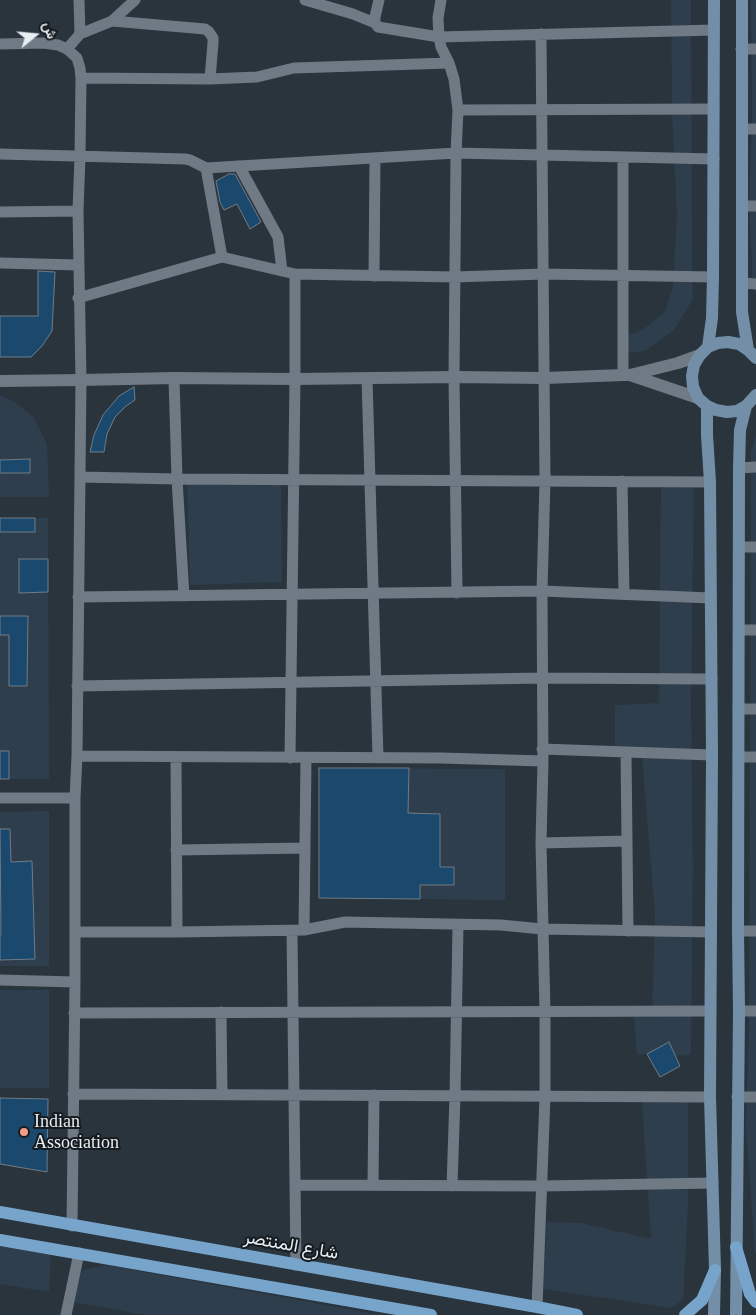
<!DOCTYPE html>
<html>
<head>
<meta charset="utf-8">
<style>
  body { margin:0 }
  #map { position:relative; width:756px; height:1315px; overflow:hidden; background:#29343d; font-family:"Times New Roman",Vazirmatn,serif }
  canvas { display:block }
  .north { position:absolute; left:10px; top:10px; width:50px; height:50px; -webkit-text-stroke:4px #161b1f; paint-order:stroke; rotate:73deg; font-size:14px; font-weight:700; line-height:20px; text-align:center; color:#e7eef4 }
  .north::after { content:''; display:block; margin:auto; width:18px; height:22px; background:#e7eef4; clip-path:polygon(50% 0,100% 100%,50% 72%,0 100%) }
</style>
</head>
<body>
<div id="map">
<canvas width="756" height="1315"></canvas>
<div class="north">ش</div>
</div>
<script>
const ctx = document.querySelector('canvas').getContext('2d');
ctx.lineJoin = 'round';
function paint(path, color) {
  ctx.fillStyle = color;
  ctx.fill(path, 'evenodd');
}
function shape(rows) {
  const path = new Path2D();
  for (const r of rows) {
    path.moveTo(r[0], r[1]);
    for (let i = 2; i < r.length; i += 2) path.lineTo(r[i], r[i + 1]);
  }
  return path;
}
function stroke(path, color, width, dash) {
  ctx.strokeStyle = color;
  ctx.lineWidth = width;
  ctx.lineCap = dash ? 'butt' : 'round';
  ctx.setLineDash(dash || []);
  ctx.stroke(path);
}
function write(font, color, halo, rows, align = 'center') {
  ctx.font = font + ' "Times New Roman",Vazirmatn,serif';
  ctx.lineWidth = 4;
  ctx.setLineDash([]);
  ctx.textBaseline = 'middle';
  ctx.strokeStyle = halo;
  ctx.fillStyle = color;
  for (const [text, x, y, turn = 0] of rows) {
    ctx.save();
    ctx.translate(x, y);
    ctx.rotate((+turn || 0) * Math.PI / 180);
    ctx.textAlign = isNaN(turn) ? turn : align;
    if (halo) ctx.strokeText(text, 0, 0);
    ctx.fillText(text, 0, 0);
    ctx.restore();
  }
}
paint(shape([
  [671,0,691,0,692,261,693,299,674,330,645,351,624,353,623,338,644,329,665,311,673,287,677,216,672,111],
  [751,0,756,0,756,293,753,285,749,203,752,124],
  [0,395,11,400,34,417,47,445,49,497,0,497],
  [756,436,756,1253,755,1253,746,1126,749,1033,751,450],
  [694,481,691,706,693,869,691,1055,676,1056,669,1042,647,1054,637,1055,634,1017,652,1016,655,914,642,756,615,757,615,705,659,703,661,484],
  [281,482,282,582,190,585,187,483],
  [0,518,48,518,49,779,0,779],
  [319,768,505,769,505,900,319,898],
  [49,811,49,966,0,966,0,812],
  [0,990,49,990,49,1088,0,1088],
  [642,1100,688,1100,688,1204,683,1300,671,1308,543,1289,547,1222,581,1223,651,1239],
  [0,1244,51,1253,49,1292,0,1284],
  [106,1265,380,1315,145,1315,72,1302,76,1283,83,1270]
]), '#2f3e4c');
const building = shape([
  [229,174,235,174,261,222,250,229,237,204,224,210,220,202,216,181,229,174],
  [38,271,55,272,52,331,42,346,31,357,0,357,0,316,38,316,38,271],
  [134,387,135,400,126,406,115,417,107,434,104,452,90,452,94,435,103,415,119,396,134,387],
  [30,459,30,473,0,473,0,460,30,459],
  [0,518,35,518,35,532,0,532,0,518],
  [19,559,48,559,48,592,19,593,19,559],
  [0,616,28,616,27,686,9,686,9,635,0,635,0,616],
  [0,751,9,751,9,779,0,779,0,751],
  [319,768,409,768,408,813,440,814,440,867,454,867,454,885,420,885,420,899,319,898,319,768],
  [0,829,10,829,11,862,32,861,35,959,0,960,0,935,1,935,0,829],
  [669,1042,680,1066,660,1077,647,1054,669,1042],
  [0,1098,48,1099,47,1172,0,1164,0,1098]
]);
paint(building, '#1b496d');
stroke(building, '#707c86', 1);
stroke(shape([
  [305,0,353,14,375,23,378,27,439,37,714,30],
  [441,0,438,18,439,37,441,47,449,63,454,79,458,110,456,153,454,377,457,593],
  [112,21,205,29,209,32,213,38,213,43,210,79],
  [375,23,375,17,379,0],
  [80,34,112,21,135,0],
  [0,44,43,43,58,45,67,49,77,58,80,68,81,78,80,156,78,211,81,380,77,756,75,798,75,982,72,1226],
  [67,49,80,34,79,0],
  [741,49,756,49],
  [81,78,210,79,257,77,294,68,449,63],
  [458,110,714,109],
  [742,129,756,129],
  [0,154,185,159,190,160,206,168,456,153,714,159],
  [623,157,623,375],
  [239,166,278,237,282,271],
  [206,168,222,257],
  [742,206,756,206],
  [0,212,78,211],
  [0,263,78,265],
  [374,276,375,158],
  [742,283,756,284],
  [78,298,222,257,295,274,455,277,544,274,713,277],
  [174,378,177,479,184,596],
  [367,378,378,758],
  [739,468,756,467],
  [80,477,177,479,710,482],
  [622,481,624,594],
  [739,547,756,547],
  [78,597,542,591,711,598],
  [739,630,756,630],
  [77,686,542,678,712,679],
  [738,709,756,709],
  [542,749,712,755],
  [626,752,628,931],
  [77,756,441,758,543,761],
  [176,757,177,932],
  [738,757,756,757],
  [290,758,295,379,295,274],
  [0,798,75,798],
  [541,843,627,841],
  [176,850,305,848],
  [292,930,296,1265],
  [304,930,306,758],
  [738,931,756,931],
  [75,932,177,932,304,930,345,922,501,925,542,929,711,932],
  [0,980,75,982],
  [739,1011,756,1011],
  [221,1012,222,1094],
  [74,1013,710,1011],
  [73,1094,710,1097],
  [737,1097,756,1097],
  [295,1185,542,1186,713,1183],
  [373,1185,374,1095],
  [452,1186,455,1096,458,925],
  [537,1307,545,1097,545,1012,541,843,543,761,542,591,545,480,541,34],
  [66,1315,79,1253]
]), '#6f7a84', 11);
stroke(shape([
  [630,375,698,398],
  [0,381,81,380,174,378,295,379,454,377,545,378,623,375,630,375,678,363,700,355]
]), '#6f7a84', 12);
stroke(shape([
  [742,0,742,312,748,350],
  [708,347,712,318,713,277,714,0],
  [756,358,748,350,739,344,728,342,718,343,708,347,700,355,694,365,692,376,693,387,698,398,707,406,716,410,727,412,737,411,746,406,756,395],
  [707,406,707,435,710,482,712,755,710,1097,715,1270,714,1315],
  [736,1315,739,1011,738,931,739,468,740,430,746,406]
]), '#738fa7', 12);
stroke(shape([
  [0,1212,537,1307,577,1315],
  [0,1240,431,1315],
  [736,1247,750,1294,756,1302],
  [685,1315,702,1300,715,1270]
]), '#77a4ca', 12);
for (const [x, y, r, color] of [
  [24,1132,5,"#f49e88"]
]) {
  const dot = new Path2D();
  dot.arc(x, y, r, 0, 2 * Math.PI);
  ctx.fillStyle = color;
  ctx.fill(dot);
  stroke(dot, '#161b1f', 2);
}
write('18px', '#e7eef4', '#161b1f', [
  ["Indian",34,1122],
  ["Association",34,1143]
], 'left');
write('18px', '#e7eef4', '#161b1f', [
  ["شارع المنتصر",291,1246,10]
]);
</script>
</body>
</html>
